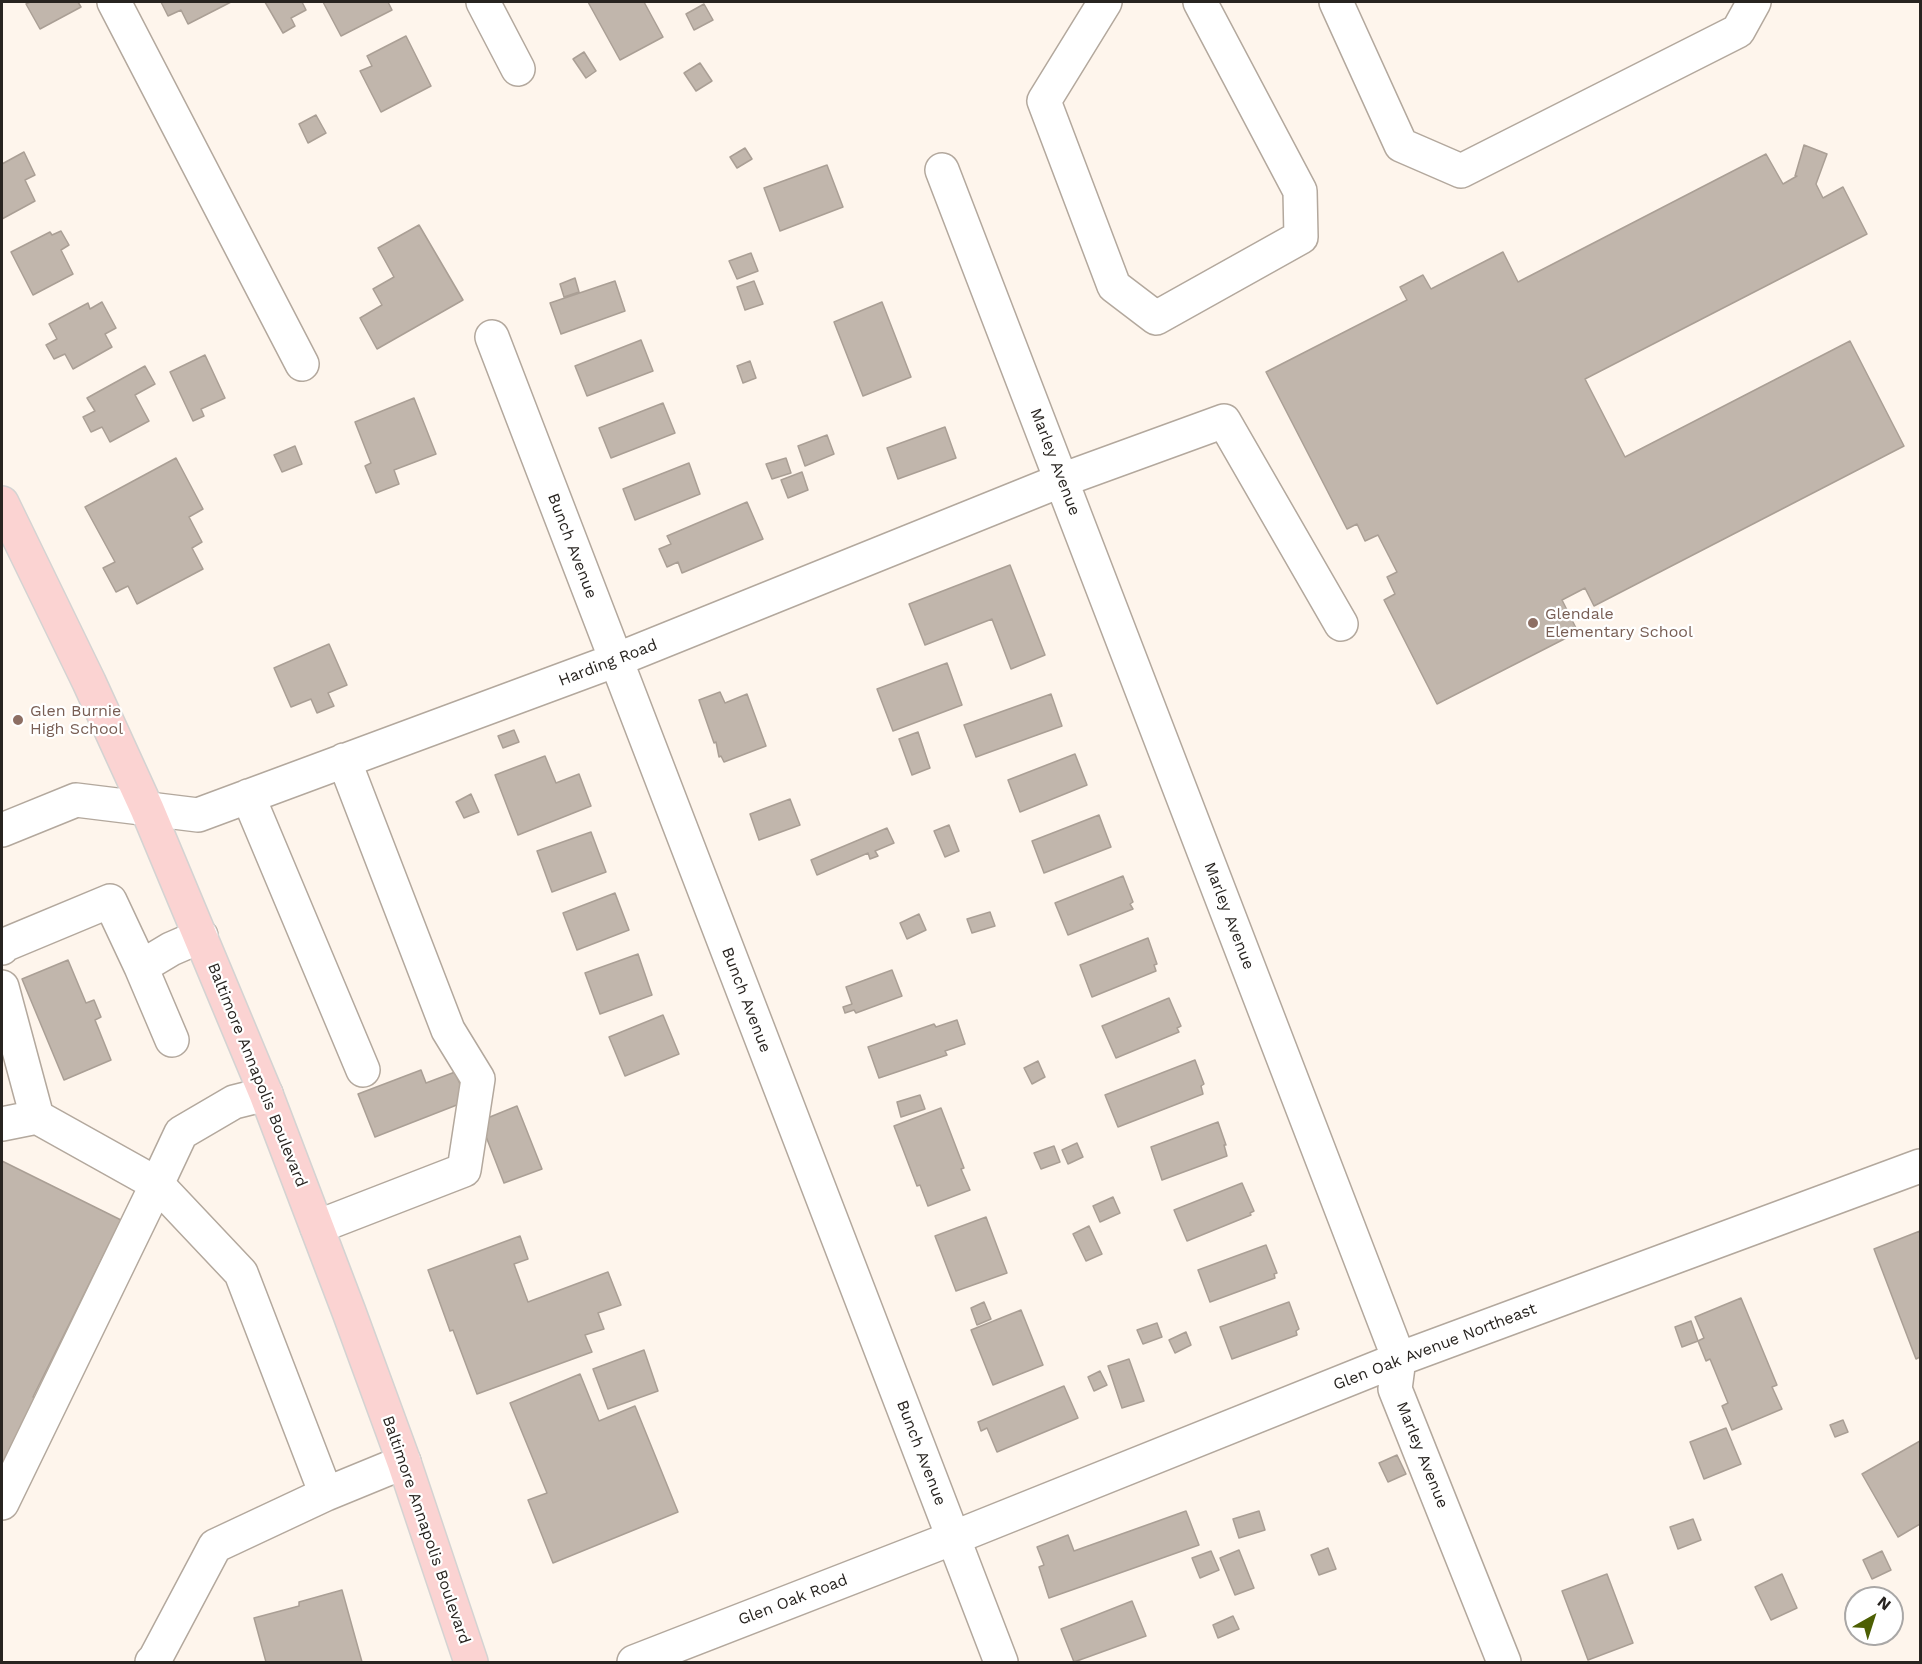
<!DOCTYPE html>
<html>
<head>
<meta charset="utf-8">
<style>
  body { margin:0 }
  #map { position:relative; width:1922px; height:1664px; overflow:hidden; background:#fef5ec; font-family:"Work Sans",sans-serif }
  canvas { display:block }
  .frame { position:absolute; inset:0; border:3px solid #282420; pointer-events:none }
  .north { position:absolute; left:1844px; top:1586px; width:60px; height:60px; box-sizing:border-box; background:#fff; border:2px solid #a9a7a6; border-radius:50%; rotate:39deg; font-size:16px; font-weight:700; line-height:24px; text-align:center; color:#282420 }
  .north::after { content:''; display:block; margin:auto; width:21px; height:27px; background:#4d5f03; clip-path:polygon(50% 0,100% 100%,50% 72%,0 100%) }
</style>
</head>
<body>
<div id="map">
<canvas width="1922" height="1664"></canvas>
<div class="frame"></div>
<div class="north">N</div>
</div>
<script>
const ctx = document.querySelector('canvas').getContext('2d');
ctx.lineJoin = 'round';
function paint(path, color) {
  ctx.fillStyle = color;
  ctx.fill(path, 'evenodd');
}
function shape(rows) {
  const path = new Path2D();
  for (const r of rows) {
    path.moveTo(r[0], r[1]);
    for (let i = 2; i < r.length; i += 2) path.lineTo(r[i], r[i + 1]);
  }
  return path;
}
function stroke(path, color, width, dash) {
  ctx.strokeStyle = color;
  ctx.lineWidth = width;
  ctx.lineCap = dash ? 'butt' : 'round';
  ctx.setLineDash(dash || []);
  ctx.stroke(path);
}
function write(font, color, halo, rows, align = 'center') {
  ctx.font = font + ' "Work Sans",sans-serif';
  ctx.lineWidth = 4.5;
  ctx.setLineDash([]);
  ctx.textBaseline = 'middle';
  ctx.strokeStyle = halo;
  ctx.fillStyle = color;
  for (const [text, x, y, turn = 0] of rows) {
    ctx.save();
    ctx.translate(x, y);
    ctx.rotate((+turn || 0) * Math.PI / 180);
    ctx.textAlign = isNaN(turn) ? turn : align;
    if (halo) ctx.strokeText(text, 0, 0);
    ctx.fillText(text, 0, 0);
    ctx.restore();
  }
}
const building = shape([
  [30,2,78,2,81,7,40,29,26,4,30,2],
  [161,2,231,2,188,24,181,10,168,16,161,2],
  [265,2,302,2,306,10,291,18,295,26,283,33,265,2],
  [323,2,388,2,392,10,341,36,323,2],
  [588,2,644,2,663,37,620,60,588,2],
  [704,4,713,20,694,30,686,14,704,4],
  [406,36,431,86,381,112,360,71,372,66,367,56,406,36],
  [584,52,596,71,586,78,573,59,584,52],
  [700,63,712,81,696,91,684,73,700,63],
  [316,115,326,133,308,143,299,124,316,115],
  [1804,145,1827,154,1816,184,1823,198,1843,187,1867,234,1585,379,1625,457,1850,341,1904,446,1594,606,1585,588,1562,600,1578,632,1437,704,1384,600,1395,594,1387,577,1397,572,1378,535,1365,541,1357,524,1347,529,1266,372,1407,300,1400,287,1423,275,1431,289,1503,252,1518,282,1766,154,1783,184,1797,176,1795,176,1804,145],
  [745,148,752,159,737,168,730,157,745,148],
  [24,152,35,175,25,180,35,201,2,219,2,164,24,152],
  [827,165,843,207,780,231,764,188,827,165],
  [419,225,463,300,377,349,360,318,382,305,373,289,394,277,378,248,419,225],
  [61,231,69,245,61,250,73,274,33,295,11,252,50,232,52,235,61,231],
  [751,253,758,271,737,279,729,261,751,253],
  [575,278,579,292,564,297,560,284,575,278],
  [615,281,625,311,561,334,550,303,615,281],
  [754,281,763,304,745,310,737,287,754,281],
  [102,302,116,328,105,334,112,347,73,369,65,354,54,359,46,345,57,339,49,324,88,303,90,309,102,302],
  [882,302,911,377,863,396,834,322,882,302],
  [641,340,653,371,587,396,575,366,641,340],
  [205,355,225,398,201,409,204,416,193,421,170,372,205,355],
  [750,361,756,378,743,383,737,366,750,361],
  [145,366,155,384,135,395,149,421,110,442,102,427,91,432,83,417,95,411,87,398,145,366],
  [414,398,436,454,394,470,399,484,376,493,365,466,371,463,355,422,414,398],
  [663,403,675,433,611,458,599,428,663,403],
  [945,427,956,458,898,479,887,448,945,427],
  [827,435,834,454,805,466,798,446,827,435],
  [295,446,302,464,282,472,274,455,295,446],
  [176,458,203,509,189,517,202,542,192,548,203,569,137,604,128,586,116,592,103,568,115,562,85,507,176,458],
  [786,458,791,473,772,479,766,464,786,458],
  [689,463,700,494,635,520,623,489,689,463],
  [802,472,808,490,788,498,781,480,802,472],
  [747,502,763,539,682,573,678,562,667,567,659,549,671,544,667,536,747,502],
  [1010,565,1045,655,1011,669,992,619,925,645,909,604,1010,565],
  [329,644,347,685,328,693,334,706,317,713,311,699,291,707,274,668,329,644],
  [947,663,962,705,893,731,877,689,947,663],
  [720,692,725,703,747,694,766,746,724,762,721,756,719,757,716,742,714,743,699,700,720,692],
  [1051,694,1062,726,976,757,964,725,1051,694],
  [514,730,519,742,503,748,498,736,514,730],
  [918,732,930,768,912,775,899,739,918,732],
  [1075,754,1087,785,1020,812,1008,780,1075,754],
  [545,756,556,783,579,774,591,806,518,835,495,775,545,756],
  [471,794,479,812,464,818,456,802,471,794],
  [790,799,800,825,759,840,750,814,790,799],
  [1099,815,1111,847,1044,873,1032,841,1099,815],
  [949,825,959,851,945,857,934,831,949,825],
  [887,828,894,843,875,851,878,856,870,859,868,853,817,875,811,860,887,828],
  [591,832,606,872,552,892,537,851,591,832],
  [1123,876,1133,902,1130,904,1133,909,1068,935,1055,903,1123,876],
  [615,893,629,930,577,950,563,913,615,893],
  [990,912,995,926,972,933,967,919,990,912],
  [919,914,926,930,907,939,900,923,919,914],
  [1148,938,1157,964,1154,965,1156,971,1092,997,1080,965,1148,938],
  [638,954,652,995,600,1014,585,973,638,954],
  [68,960,86,1003,94,1000,101,1017,95,1020,111,1060,64,1080,22,979,68,960],
  [892,970,902,996,856,1013,854,1010,845,1013,843,1007,852,1004,846,987,892,970],
  [1169,998,1181,1026,1177,1028,1179,1032,1116,1058,1102,1026,1169,998],
  [663,1015,679,1054,625,1076,609,1037,663,1015],
  [957,1020,965,1044,945,1051,947,1055,879,1078,868,1047,934,1024,936,1027,957,1020],
  [1195,1060,1204,1084,1201,1086,1203,1094,1118,1127,1105,1095,1195,1060],
  [1038,1061,1045,1077,1032,1084,1024,1068,1038,1061],
  [421,1070,426,1083,455,1072,467,1101,375,1137,358,1094,421,1070],
  [920,1095,925,1109,901,1117,897,1102,920,1095],
  [517,1106,542,1169,504,1183,480,1121,517,1106],
  [941,1108,964,1168,961,1169,970,1190,928,1206,920,1185,917,1186,894,1126,941,1108],
  [1218,1122,1226,1145,1224,1145,1227,1156,1162,1180,1151,1147,1218,1122],
  [1077,1143,1083,1157,1068,1164,1062,1150,1077,1143],
  [1054,1146,1060,1162,1041,1169,1034,1153,1054,1146],
  [2,1161,121,1220,33,1397,39,1400,2,1477,2,1161],
  [1242,1183,1254,1211,1250,1213,1251,1215,1187,1241,1174,1210,1242,1183],
  [1113,1197,1120,1213,1100,1222,1093,1206,1113,1197],
  [986,1217,1007,1273,956,1291,935,1236,986,1217],
  [1089,1226,1102,1254,1086,1261,1073,1234,1089,1226],
  [1920,1231,1920,1357,1916,1359,1874,1249,1920,1231],
  [520,1236,528,1259,514,1264,528,1302,608,1272,621,1305,598,1313,604,1329,585,1335,592,1352,477,1394,453,1330,450,1331,449,1328,428,1270,520,1236],
  [1266,1245,1277,1273,1274,1274,1275,1278,1210,1302,1198,1270,1266,1245],
  [1741,1298,1777,1385,1772,1387,1782,1409,1732,1430,1722,1406,1728,1403,1710,1359,1706,1361,1698,1341,1704,1338,1695,1317,1741,1298],
  [984,1302,991,1319,977,1325,971,1308,984,1302],
  [1289,1302,1299,1329,1296,1331,1297,1335,1232,1359,1220,1327,1289,1302],
  [1021,1310,1043,1365,993,1385,971,1330,1021,1310],
  [1691,1321,1698,1341,1682,1347,1675,1327,1691,1321],
  [1157,1323,1162,1337,1143,1344,1137,1330,1157,1323],
  [1186,1332,1191,1345,1175,1353,1169,1340,1186,1332],
  [644,1350,658,1391,608,1409,593,1369,644,1350],
  [1129,1359,1144,1401,1122,1408,1108,1366,1129,1359],
  [1100,1371,1107,1385,1094,1391,1088,1377,1100,1371],
  [580,1374,599,1421,635,1406,678,1512,553,1563,528,1500,547,1493,510,1403,580,1374],
  [1064,1386,1078,1418,997,1452,987,1428,981,1431,978,1422,1064,1386],
  [1843,1420,1848,1432,1835,1437,1830,1425,1843,1420],
  [1726,1428,1741,1464,1704,1479,1690,1442,1726,1428],
  [1920,1441,1920,1524,1898,1537,1862,1474,1920,1441],
  [1397,1455,1406,1474,1388,1482,1379,1463,1397,1455],
  [1186,1511,1199,1545,1049,1598,1039,1567,1044,1565,1037,1547,1068,1535,1074,1551,1186,1511],
  [1259,1511,1265,1530,1239,1538,1233,1519,1259,1511],
  [1693,1519,1701,1540,1678,1549,1670,1527,1693,1519],
  [1328,1548,1336,1569,1319,1575,1311,1555,1328,1548],
  [1239,1550,1254,1588,1235,1595,1220,1558,1239,1550],
  [1211,1551,1219,1570,1200,1578,1192,1558,1211,1551],
  [1882,1551,1891,1570,1872,1579,1863,1560,1882,1551],
  [1607,1574,1633,1643,1588,1660,1562,1591,1607,1574],
  [1782,1574,1797,1608,1771,1620,1755,1587,1782,1574],
  [342,1590,362,1662,266,1662,254,1618,299,1606,299,1602,342,1590],
  [1132,1601,1146,1636,1074,1662,1061,1629,1132,1601],
  [1233,1616,1239,1629,1218,1638,1213,1625,1233,1616]
]);
paint(building, '#c1b6ac');
stroke(building, '#aa9f95', 1.5);
const minor = shape([
  [114,2,302,364],
  [483,2,518,69],
  [1105,2,1044,101,1114,286,1156,318,1301,237,1300,191,1200,2],
  [1336,2,1401,145,1461,171,1738,31,1754,2],
  [942,170,1399,1359,1395,1389,1504,1662],
  [492,337,1001,1662],
  [248,796,363,1070],
  [2,830,76,800,198,815,616,660,1062,480,1224,421,1341,624],
  [2,948,2,946,110,901,141,967,171,949,201,936],
  [141,967,172,1040],
  [2,987,37,1117,157,1184,2,1503],
  [266,1094,234,1102,181,1133,157,1184,241,1273,326,1494],
  [2,1124,37,1117],
  [317,1227,464,1170,478,1079,448,1030,344,760],
  [152,1662,155,1659,215,1546,326,1494,404,1462],
  [634,1662,953,1538,1399,1359,1920,1166]
]);
const major = shape([
  [2,503,89,682,147,809,266,1094,349,1312,404,1462,471,1662]
]);
stroke(minor, '#b3a89d', 36);
stroke(major, '#d4d3d2', 36);
stroke(minor, '#fff', 33);
stroke(major, '#fbd3d2', 33);
for (const [x, y, r, color] of [
  [1533,623,6,"#8d6e63"],
  [18,720,6,"#8d6e63"]
]) {
  const dot = new Path2D();
  dot.arc(x, y, r, 0, 2 * Math.PI);
  ctx.fillStyle = color;
  ctx.fill(dot);
  stroke(dot, '#fff', 2);
}
write('16px', '#282420', '#fff', [
  ["Marley Avenue",1055,462,69],
  ["Bunch Avenue",572,546,69],
  ["Harding Road",608,663,-21],
  ["Marley Avenue",1229,916,69],
  ["Bunch Avenue",746,1000,69],
  ["Baltimore Annapolis Boulevard",257,1075,68],
  ["Glen Oak Avenue Northeast",1435,1347,-21],
  ["Bunch Avenue",921,1453,69],
  ["Marley Avenue",1422,1455,68],
  ["Baltimore Annapolis Boulevard",426,1530,71],
  ["Glen Oak Road",793,1600,-21]
]);
write('16px', '#785e54', '#fff', [
  ["Glendale",1545,614],
  ["Elementary School",1545,632],
  ["Glen Burnie",30,711],
  ["High School",30,729]
], 'left');
</script>
</body>
</html>
